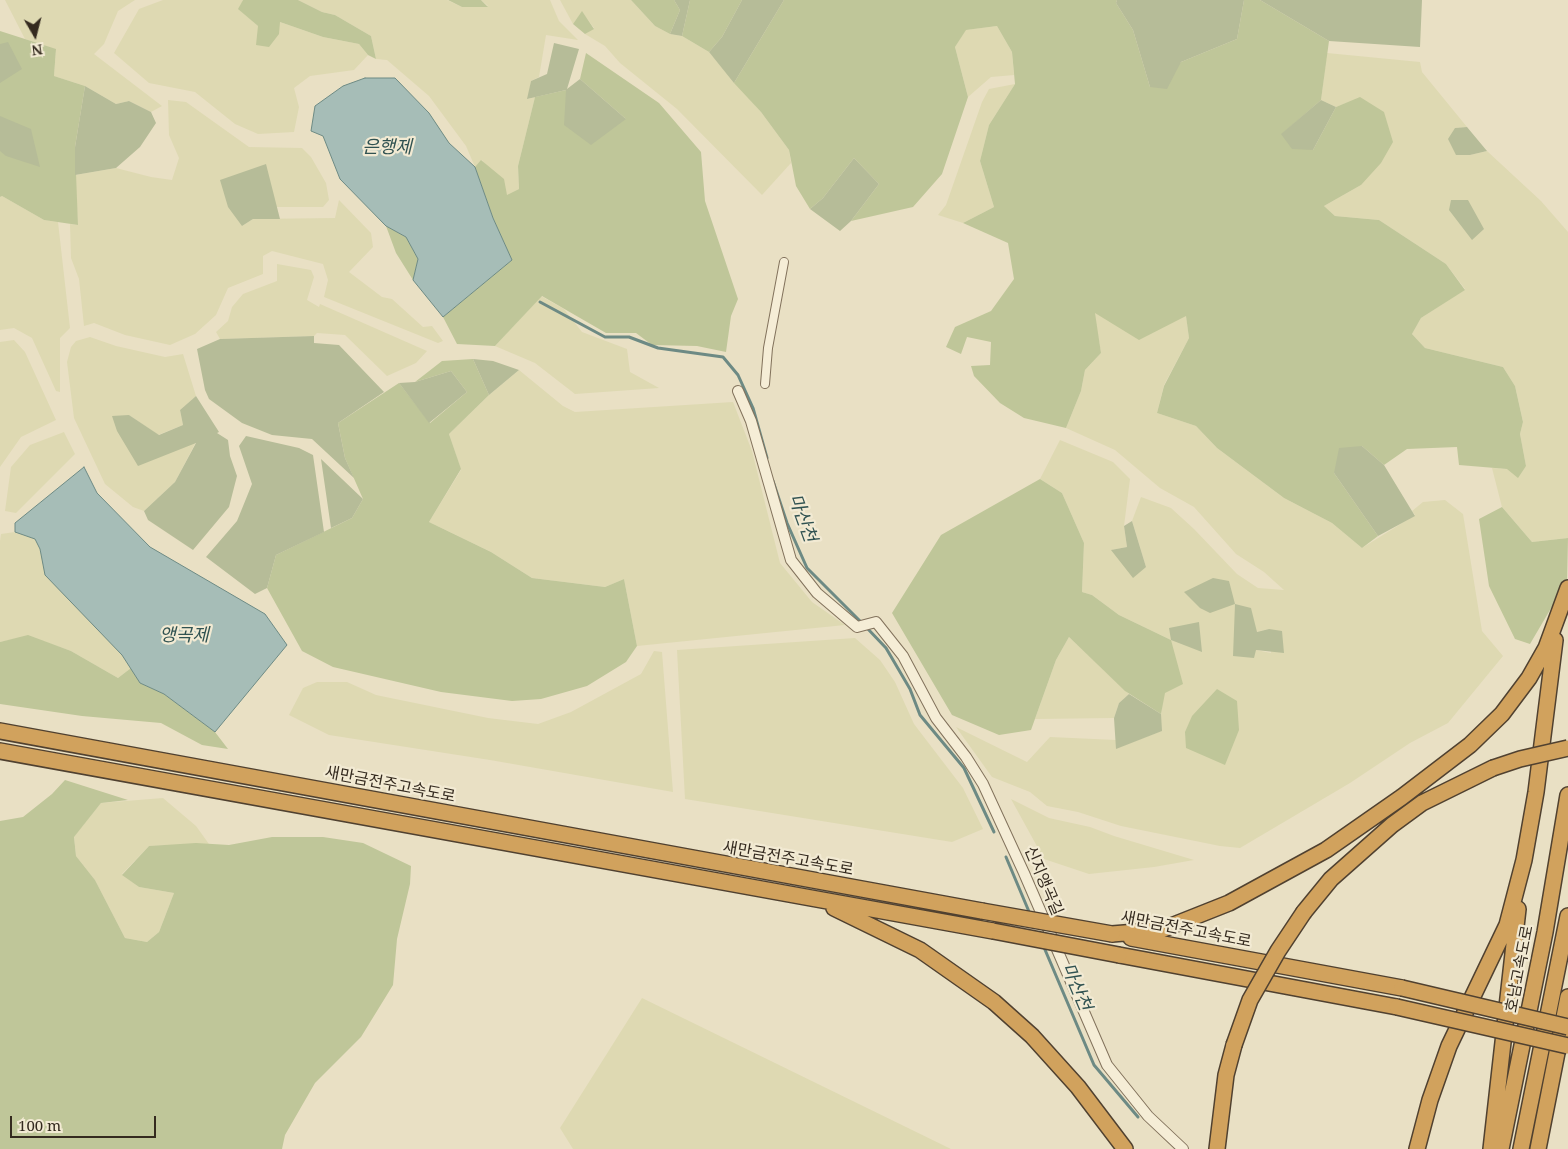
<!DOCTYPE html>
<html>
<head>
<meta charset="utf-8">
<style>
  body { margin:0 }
  #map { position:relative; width:1568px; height:1149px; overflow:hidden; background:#e9e0c4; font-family:"Noto Serif",serif }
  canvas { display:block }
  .north { position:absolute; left:10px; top:10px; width:50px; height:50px; -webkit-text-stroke:4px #f2ead3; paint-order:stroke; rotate:172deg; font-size:14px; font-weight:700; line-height:20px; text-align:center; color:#342a1f }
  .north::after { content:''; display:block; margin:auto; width:18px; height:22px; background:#342a1f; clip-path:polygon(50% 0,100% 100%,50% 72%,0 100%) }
  .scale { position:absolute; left:10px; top:1116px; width:146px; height:22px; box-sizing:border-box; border:2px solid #342a1f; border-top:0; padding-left:6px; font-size:15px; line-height:18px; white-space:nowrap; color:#342a1f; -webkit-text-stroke:4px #f2ead3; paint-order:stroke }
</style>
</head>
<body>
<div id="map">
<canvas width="1568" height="1149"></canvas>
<div class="north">N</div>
<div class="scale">100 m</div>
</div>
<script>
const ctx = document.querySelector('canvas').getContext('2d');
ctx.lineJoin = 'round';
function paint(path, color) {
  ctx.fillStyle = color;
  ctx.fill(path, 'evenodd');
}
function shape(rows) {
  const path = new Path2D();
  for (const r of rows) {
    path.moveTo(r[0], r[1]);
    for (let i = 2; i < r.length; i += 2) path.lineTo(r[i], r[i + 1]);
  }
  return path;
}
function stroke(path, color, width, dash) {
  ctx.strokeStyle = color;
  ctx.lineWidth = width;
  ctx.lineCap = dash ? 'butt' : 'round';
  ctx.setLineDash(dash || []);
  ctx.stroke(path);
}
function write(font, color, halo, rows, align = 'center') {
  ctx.font = font + ' "Noto Serif","Noto Sans KR",serif';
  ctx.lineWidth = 4.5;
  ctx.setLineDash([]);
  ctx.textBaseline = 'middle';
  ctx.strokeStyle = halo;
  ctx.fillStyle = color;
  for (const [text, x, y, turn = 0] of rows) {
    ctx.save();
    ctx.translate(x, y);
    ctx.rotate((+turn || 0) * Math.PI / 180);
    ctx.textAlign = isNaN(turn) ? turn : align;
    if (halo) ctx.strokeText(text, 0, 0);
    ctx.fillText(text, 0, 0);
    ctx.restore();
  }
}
paint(shape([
  [5,0,135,0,118,11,104,44,94,54,162,106,151,112,129,101,116,104,85,86,54,76,56,50,25,39],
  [163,0,243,0,239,9,258,26,280,22,323,37,359,44,368,55,354,70,310,76,294,88,299,107,294,132,258,134,235,124,195,92,149,83,114,53,139,9],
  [298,0,447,0,462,7,488,6,481,0,550,0,559,21,578,40,546,35,539,77,531,81,528,99,535,97,518,166,519,189,507,196,482,160,475,167,466,146,429,96,387,60,376,59,371,36,335,15,322,12],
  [560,0,631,0,655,26,670,34,682,36,709,52,761,112,789,150,791,163,762,195,677,109,620,63,605,46,585,34,594,28,582,12,573,24],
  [997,26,1012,52,1014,75,991,77,968,97,955,47,965,30],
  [1327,53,1420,62,1422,72,1467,127,1455,128,1470,155,1487,151,1541,201,1568,232,1568,538,1532,542,1502,507,1492,468,1507,469,1526,466,1520,434,1523,422,1515,386,1503,367,1425,348,1412,334,1421,318,1465,289,1446,264,1379,220,1335,216,1324,206,1361,185,1360,98,1336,107,1321,100],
  [1015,84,989,125,980,161,994,207,963,223,938,215,946,205,982,102,989,89],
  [168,100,186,102,249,147,302,148,311,157,326,183,329,200,323,207,276,207,265,164,242,226,253,219,335,218,339,200,371,233,373,247,349,272,382,297,392,299,423,327,432,326,443,341,438,343,324,297,328,280,323,264,272,251,263,256,263,274,228,288,216,315,195,334,170,345,125,335,94,323,84,326,79,279,71,258,70,224,78,225,75,175,116,168,151,177,172,180,179,158,169,135],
  [2,196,44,220,58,222,70,328,60,338,60,392,56,391,32,338,14,328,0,330,0,197],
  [277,264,311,270,314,277,307,300,319,307,320,304,427,351,416,363,387,376,345,335,317,333,314,336,220,339,216,332,228,321,232,307,243,294,277,281],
  [541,296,564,309,582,332,627,349,630,372,659,388,575,394,535,363,495,346],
  [1094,313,1186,315,1189,338,1164,385,1157,413,1196,426,1217,448,1284,498,1332,523,1362,548,1415,515,1412,511,1423,502,1445,500,1463,514,1482,631,1503,656,1448,723,1410,743,1350,783,1240,848,1220,846,1121,826,1078,812,1047,806,1030,792,992,777,956,727,1027,762,1050,737,1116,740,1117,748,1161,731,1161,714,1171,640,1119,615,1092,595,1082,592,1084,543,1062,493,1040,479,1060,440,1113,462,1130,479,1124,526,1127,547,1112,550,1146,567,1132,521,1141,497,1171,508,1194,529,1237,574,1258,588,1284,590,1264,572,1236,554,1194,507,1160,488,1115,450,1066,428,1081,391,1085,370,1101,353],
  [1269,629,1271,653,1256,650,1257,632],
  [90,337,116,346,165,357,183,354,196,396,180,410,183,425,158,435,129,415,117,431,196,442,175,482,144,511,133,507,105,484,74,418,67,362,71,347,76,341],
  [14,340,25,352,56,420,21,437,0,467,0,342],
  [519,370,563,406,575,412,733,402,752,451,780,563,812,602,845,625,637,646,624,579,605,587,532,578,491,552,429,522,461,470,449,434,489,395],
  [64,432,75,454,16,513,5,511,11,467,30,445],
  [15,532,35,539,40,549,46,575,75,603,122,655,131,668,118,678,71,651,28,636,0,642,0,541,1,534],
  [1069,637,1129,694,1119,703,1114,718,1035,719,1056,660],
  [855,638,880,660,895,682,914,724,963,788,983,829,952,842,685,799,677,650],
  [654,651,662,652,673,792,490,760,329,735,289,715,303,688,317,682,347,682,376,695,488,718,538,724,571,712,641,674],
  [163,798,196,826,209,844,149,846,122,874,139,887,174,893,159,932,147,942,125,938,95,880,76,856,74,836,101,803],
  [1011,799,1049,818,1090,827,1114,836,1194,860,1154,867,1089,874,1044,859],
  [642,998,951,1149,573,1149,560,1128]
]), '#ded9b2');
paint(shape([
  [243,0,298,0,322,12,335,15,371,36,376,59,368,55,359,44,323,37,280,22,279,34,269,47,256,45,258,26,238,9],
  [448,0,481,0,488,7,462,7],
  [631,0,674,0,680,10,670,34,655,26],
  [690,0,742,0,722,37,709,52,682,36],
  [784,0,1117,0,1116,3,1133,30,1150,87,1181,62,1237,39,1244,0,1260,0,1329,41,1321,100,1282,134,1313,150,1336,107,1360,97,1384,112,1393,142,1381,163,1361,185,1324,206,1335,216,1379,220,1446,264,1465,290,1421,318,1412,334,1425,348,1503,367,1515,386,1523,422,1520,434,1526,466,1518,478,1507,469,1459,465,1457,447,1407,449,1384,465,1362,446,1334,473,1378,536,1362,548,1332,523,1284,498,1217,448,1196,426,1157,413,1164,386,1189,338,1186,316,1139,340,1095,313,1101,353,1085,370,1081,391,1066,428,1024,418,1000,403,974,376,971,366,990,365,991,342,967,337,961,354,946,347,955,327,991,311,1014,279,1008,243,963,223,994,207,980,161,989,125,1015,84,1012,52,997,26,966,30,955,47,968,97,942,174,913,207,851,221,879,184,854,158,823,198,810,209,796,186,789,150,761,112,734,83],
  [582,11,594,29,585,34,573,24],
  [0,31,56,49,54,76,85,86,75,147,78,225,44,220,2,196,0,197],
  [586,53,659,103,701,152,705,201,738,299,731,316,726,352,697,346,652,345,636,333,606,333,542,296,495,346,457,344,443,317,512,260,493,218,475,167,481,160,504,179,507,195,519,189,518,166,535,97,566,90,626,119,580,79],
  [386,226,406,237,418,259,413,280,396,253],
  [473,359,489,395,449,434,461,469,429,522,491,552,532,578,605,587,624,579,637,646,626,662,587,686,541,699,512,701,441,692,333,667,302,651,267,588,276,555,352,518,363,499,345,458,338,423,399,383,430,423,467,392,451,371,415,382,442,361],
  [1040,479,1062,493,1084,543,1082,592,1092,595,1119,615,1171,640,1183,684,1165,693,1161,714,1125,691,1069,637,1056,660,1031,730,999,735,952,715,892,613,941,535],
  [1502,507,1532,542,1568,538,1567,581,1530,644,1515,639,1489,586,1479,519],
  [28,635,71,651,118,678,131,668,140,683,164,694,215,732,228,749,202,745,161,723,82,716,0,704,0,642],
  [1217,689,1237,701,1239,730,1225,765,1186,748,1185,732,1192,716],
  [65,780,128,800,101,803,74,837,76,856,95,880,125,938,147,942,159,932,174,893,139,887,122,875,149,846,196,843,229,845,272,837,323,837,363,843,411,866,410,884,397,939,393,985,361,1037,315,1083,285,1135,282,1149,0,1149,0,821,23,817,52,794]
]), '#bfc699');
paint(shape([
  [674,0,690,0,682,36,670,34,680,10],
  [742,0,784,0,734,83,709,52,722,37],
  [1117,0,1244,0,1237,39,1181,62,1167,89,1150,87,1133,30,1116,3],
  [1260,0,1422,0,1420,47,1329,41],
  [8,42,22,69,0,83,0,44],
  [554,43,579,49,567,89,580,79,626,119,591,145,564,125,566,90,527,99,531,81,547,74],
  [85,86,116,104,129,101,151,112,156,123,140,147,116,168,75,175,75,147],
  [1321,100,1336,107,1313,150,1292,149,1281,134],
  [0,116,31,129,40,167,6,156,0,151],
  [1467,127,1487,151,1470,155,1456,155,1448,139,1455,128],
  [854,158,879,184,851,221,840,231,810,209,823,198],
  [266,164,280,219,253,219,242,226,228,207,220,180],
  [1451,200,1468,200,1484,229,1472,240,1449,210],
  [314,336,314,343,339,345,384,392,338,423,345,458,354,478,312,439,272,435,242,423,209,399,205,390,197,349,220,339],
  [473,359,493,361,519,370,489,395],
  [451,371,467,392,429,423,399,383,415,382],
  [196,396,219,432,217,433,228,440,230,456,237,476,229,507,193,550,148,520,144,511,175,482,196,443,138,466,117,431,112,416,129,415,159,435,183,425,180,410],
  [246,436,299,448,313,455,324,532,276,555,267,588,255,594,206,557,237,521,252,484,239,446],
  [1362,446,1384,465,1415,516,1378,536,1334,473,1339,448],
  [321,459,363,499,352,518,331,528],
  [1132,521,1146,567,1133,578,1111,550,1127,547,1124,526],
  [1213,578,1229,581,1235,604,1251,608,1257,632,1269,629,1282,631,1284,653,1256,650,1254,658,1233,656,1235,604,1210,613,1200,608,1184,592],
  [1199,622,1202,652,1171,640,1169,628],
  [1129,694,1161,714,1162,731,1116,749,1114,718,1119,703]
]), '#b6bc98');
const water = shape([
  [365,78,395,78,429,113,449,143,475,167,493,218,512,260,443,317,413,280,418,259,406,237,386,226,340,179,323,136,311,131,315,106,343,86,365,78],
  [84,467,97,493,150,547,265,614,287,645,215,732,164,694,140,683,122,655,45,575,40,549,35,539,15,532,15,523,84,467]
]);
paint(water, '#a6bdb7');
stroke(water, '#6d8a84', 1);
stroke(shape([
  [540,302,605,337,629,337,658,348,723,357,738,375,753,408,767,458],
  [773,481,787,523,807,568,862,623],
  [867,628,886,648,910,689,920,715,964,768,994,832],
  [1006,857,1030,914],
  [1043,945,1094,1065,1138,1117]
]), '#6d8a84', 3);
const minor = shape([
  [765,384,768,348,784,262]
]);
const tertiary = shape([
  [738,391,751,421,791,560,817,593,857,627,876,622,903,656,936,718,966,757,983,784,1024,873,1107,1065,1148,1116,1183,1149]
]);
const motorway = shape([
  [0,731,982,911],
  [0,751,993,931],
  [834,908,920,950,994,1002,1032,1036,1078,1087,1125,1149],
  [1304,912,1331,879,1392,825,1422,803,1493,768],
  [1112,934,1161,930,1229,903,1326,850,1402,797,1470,745,1502,714,1529,678,1546,648,1568,588],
  [1131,938,1402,988],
  [1119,955,1397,1007],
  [1217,1149,1226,1075,1234,1045],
  [1417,1149,1430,1100,1449,1046,1507,925,1524,860,1536,792,1555,640],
  [1491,1149,1518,909],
  [1501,1149,1545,932,1568,795],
  [1521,1149,1568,916],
  [1538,1149,1568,997]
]);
stroke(minor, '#82725c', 10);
stroke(tertiary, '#82725c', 12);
stroke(motorway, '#504130', 18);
stroke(minor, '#f5edd6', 8);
stroke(tertiary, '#f5edd6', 10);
stroke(motorway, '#d1a25d', 15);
const motorwayBridge = shape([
  [1493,768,1520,759,1568,748],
  [982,911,1112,934],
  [993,931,1119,955],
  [1402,988,1568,1027],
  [1397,1007,1568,1046],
  [1234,1045,1250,1000,1278,951,1304,912]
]);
stroke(motorwayBridge, '#504130', 18, []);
stroke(motorwayBridge, '#d1a25d', 15);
write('16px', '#342a1f', '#f2ead3', [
  ["새만금전주고속도로",390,785,11],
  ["새만금전주고속도로",788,859,10],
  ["신지앵곡길",1043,881,67],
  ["새만금전주고속도로",1186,930,11],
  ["호남고속도로",1520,969,-79]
]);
write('italic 18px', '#305251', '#f2ead3', [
  ["은행제",387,148],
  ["마산천",802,518,70],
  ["앵곡제",184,636],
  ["마산천",1076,987,67]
]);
</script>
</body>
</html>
